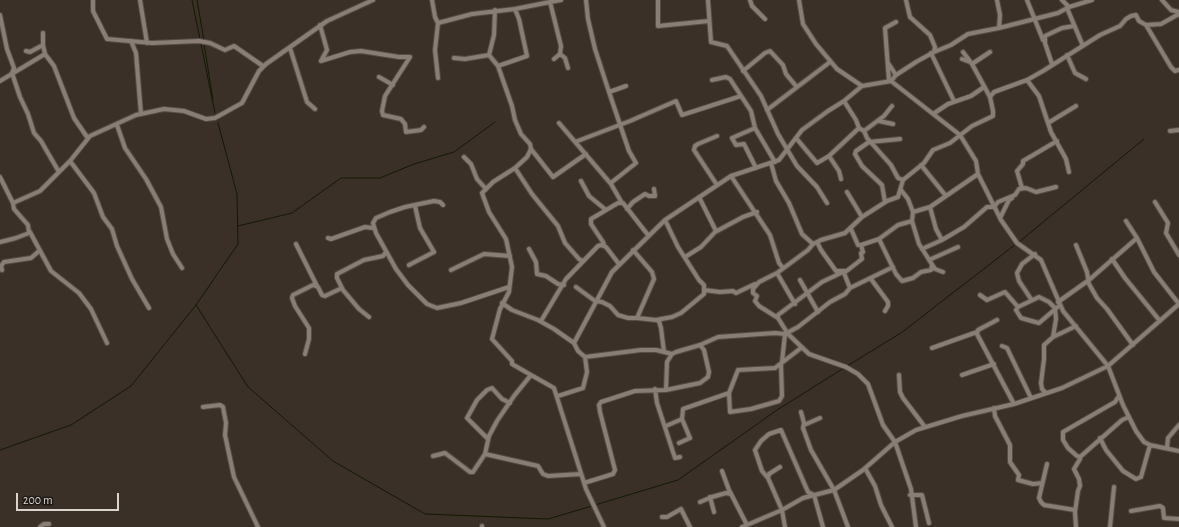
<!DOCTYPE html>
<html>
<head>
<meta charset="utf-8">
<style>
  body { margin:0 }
  #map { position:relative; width:1179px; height:527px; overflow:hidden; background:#3a3028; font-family:"Alegreya Sans",sans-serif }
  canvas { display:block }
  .scale { position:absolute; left:16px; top:493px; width:103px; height:18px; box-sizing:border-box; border:2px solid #dad4cf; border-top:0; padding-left:5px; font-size:12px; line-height:14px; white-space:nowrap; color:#dad4cf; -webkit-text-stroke:3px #1d1915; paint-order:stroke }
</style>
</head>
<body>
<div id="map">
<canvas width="1179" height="527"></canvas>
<div class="scale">200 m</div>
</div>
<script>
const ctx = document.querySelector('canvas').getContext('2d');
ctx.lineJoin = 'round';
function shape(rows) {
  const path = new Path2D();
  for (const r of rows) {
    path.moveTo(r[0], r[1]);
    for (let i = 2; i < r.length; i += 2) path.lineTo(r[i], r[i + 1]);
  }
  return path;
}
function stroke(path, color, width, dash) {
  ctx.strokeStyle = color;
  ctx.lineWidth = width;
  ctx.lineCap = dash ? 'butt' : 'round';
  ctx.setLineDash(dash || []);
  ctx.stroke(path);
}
stroke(shape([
  [192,0,200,39],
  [197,0,204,41],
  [201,44,215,113],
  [204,44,213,100],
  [238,226,292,213,341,178,380,178,414,164,454,152,495,122],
  [1019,242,1144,139],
  [196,305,248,387,333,461,425,514,548,519,592,506],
  [847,366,901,333,1016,244],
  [0,450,71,425,131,386,196,305,238,244,237,194,218,123],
  [595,505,678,480,777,410,844,368]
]), '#121a00', 1);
const minor = shape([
  [93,0,93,11,107,39,152,43,199,41,210,43,225,50,234,46,263,66],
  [140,0,147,43],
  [432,0,435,17,438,23,435,50,438,78],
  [586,0,588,19,595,49,609,92],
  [658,0,658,26,709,21],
  [708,0,711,42,727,46,761,96,778,134,797,166,817,187,827,203],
  [750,0,752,6,765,19],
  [799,0,803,24,816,44,837,69,862,86,891,81,960,135,976,161,978,174,1001,220,1017,243,1041,260,1063,311,1108,366,1123,405,1136,431,1144,442,1150,445,1179,451],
  [906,0,910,17,930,35,935,47,934,52],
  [997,0,1000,15,999,28],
  [1027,0,1043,40],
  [1062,0,1069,7,1092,0],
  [1162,0,1171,10,1179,12],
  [550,2,561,0],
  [1067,8,1083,46],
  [495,10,494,35,489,55,498,66,512,106,515,120,521,134,530,144,531,149,527,157,515,168,532,194,558,226,565,243,579,259,583,261],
  [0,15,7,49,14,68,12,73,20,97,28,114,34,133,41,141,59,172],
  [438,23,472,14,515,9,550,2,561,46,560,54,554,59],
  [320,25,327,50,321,61,350,52,361,51,399,57,410,57,385,96,382,111,383,115,401,119,405,124,406,132,421,130,424,127],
  [1146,25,1171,67,1175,71,1179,70],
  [131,41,136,53,141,114],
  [290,48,307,102,315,109],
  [26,51,30,52,43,45],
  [931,53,954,101],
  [45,54,54,66,74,118,87,137],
  [560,54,565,58,568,68],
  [1067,55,1075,73,1086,79],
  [454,58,465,59,489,55],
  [962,59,970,62],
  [888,63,896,75],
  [972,64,990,52],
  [1052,64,1045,43,1045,36,1062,28,1074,26],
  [498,66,527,56,519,19,515,9],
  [743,71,765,53,770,51,783,65,786,74,796,86],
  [379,77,393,85],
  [712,80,726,77,730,79,751,111,755,128,775,162],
  [1027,80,1039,96,1051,132,1066,159,1069,172],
  [0,81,45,54,43,45,43,33],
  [889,81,885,28,896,22],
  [891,81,896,75,916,62,934,52,951,45,968,34,999,28,1058,13,1069,7],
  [990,97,994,92,1027,80,1043,71,1100,35,1120,26,1126,19,1131,16,1136,15,1139,21,1146,25,1161,24,1179,14],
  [844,101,856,120,859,128,864,131,867,138,891,165,898,178,903,180],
  [767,110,830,62],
  [933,114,948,104,971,96,984,87],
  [879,121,893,124],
  [559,123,611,184,622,203],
  [1048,123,1076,106],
  [117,125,125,148,146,179,161,207,167,239,173,254,182,268],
  [755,128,732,138,736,145,744,144,756,168],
  [864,131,884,116,892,106],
  [1170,131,1179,130],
  [717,136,698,144,695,146,694,150,717,185],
  [796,138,817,163,829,156,859,128],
  [575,142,630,121,676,101,682,115,741,96],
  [531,149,553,177,586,154],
  [829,156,839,171,841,179],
  [464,157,471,164,477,179,486,189],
  [70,161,94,193,103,217,112,229,117,246,132,279,149,308],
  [771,163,776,181,789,203,802,234,813,244],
  [921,165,946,196],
  [515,168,493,182,482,193,489,212,506,239,512,267,509,292,500,309,492,339,512,361,512,364,531,375],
  [731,176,770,235,779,263,783,268],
  [0,177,13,203],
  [581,181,589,196,606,210],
  [611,184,612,182,636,163,629,151,609,92,626,86],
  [1022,188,1017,171,1023,164,1023,161,1057,141],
  [901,190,908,199,913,212,912,221,919,244,935,269,943,272],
  [847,192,862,217],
  [885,202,882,185,862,166,855,154,856,151,869,142,900,139],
  [1155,202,1168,223,1166,233,1179,255],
  [443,205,440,202,434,201,405,207,390,212,376,218,373,223,376,233,396,269,408,285,427,304,437,308,461,303,509,287],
  [627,209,633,202,645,194,649,196,655,196,654,189],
  [913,212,930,207],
  [1000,218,1009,200,1012,198],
  [1126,221,1137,238,1154,272,1179,304],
  [30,232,51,271,79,293,91,309,107,343],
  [715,232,743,217,757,212],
  [328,238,331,239,365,227,373,228],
  [879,239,896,274,902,281,913,278,921,272,931,270,932,265],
  [942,240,936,229,930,207,978,174],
  [0,242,16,238,29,233,28,225,14,209,13,203,40,191,70,161,90,136,136,115,164,109,184,111,206,119,215,118,242,103,259,71,266,64,327,21,373,0],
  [817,242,821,250,836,271,845,271,822,282,778,315,778,318,788,334,809,354,846,367,858,374,868,384,883,425,895,442,911,489,916,527],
  [296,244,317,286],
  [604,245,603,242,591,224,591,219,618,203,623,203,648,235],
  [861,245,879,239,898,225,912,221],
  [1076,245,1087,272,1089,284,1097,298,1107,309,1133,345],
  [529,249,536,262,537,274,546,276,558,284,564,285],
  [922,249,942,240,964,227,987,207,994,207,998,202,1015,195,1019,189,1026,188,1036,192,1056,187],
  [685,257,701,247,716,231,699,197],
  [1112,259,1125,278,1160,321],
  [929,260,958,247],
  [409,265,434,252,420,228,415,206],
  [2,270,1,266,4,262,31,258,39,251],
  [451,270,484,254,510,256],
  [777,273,795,304],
  [871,279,888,302,888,306,885,311],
  [800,280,818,312],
  [576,287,595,301,602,302,610,306,618,315,628,318,637,318,654,279,652,272,633,250],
  [850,288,893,267],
  [704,290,720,292,733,291,736,293,755,284],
  [980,295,987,300,1005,292,1018,307,1016,310,1021,318,1039,323,1060,305],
  [1031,299,1019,281,1017,273,1022,264,1035,254],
  [1058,302,1089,280,1137,238],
  [502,303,512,310,538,320,554,329,574,343,578,351,585,357,641,350,656,350,672,354],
  [1018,307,1039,297,1049,302,1055,308,1056,319,1053,337,1076,326],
  [369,317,359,309,343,290,337,278,337,274,364,260,383,256,386,252],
  [637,318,656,320,672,317,681,313,704,294,704,285,699,280,678,247,665,220],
  [778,318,759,306,755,301,757,296,753,293,753,289,759,282,777,273,808,250,813,244,821,240,845,233,862,217,887,201,898,197,903,180,924,163,933,150,950,143,972,126,993,116,993,111,990,97,972,64,963,52],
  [656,320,659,321,661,328,664,352],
  [997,320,978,330,977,334,1014,404],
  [541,321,566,279,598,246,601,245,606,247,619,264],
  [574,343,612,272,665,220,731,176,779,160,802,130,828,111,844,101,862,86],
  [1002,346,1007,348,1031,398],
  [932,348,977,332],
  [305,354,309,339,309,328,295,306,292,298,293,295,313,285,318,287,322,295,325,296,342,288],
  [782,362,785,334],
  [781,365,782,396,779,401,751,409,730,412,729,393,738,370,775,368,801,348],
  [899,375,900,392,903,398,925,427],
  [962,375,994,364],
  [655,389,657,403,675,458,680,457],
  [666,390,700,383,708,377,709,372,704,350,700,345],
  [1046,393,1042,389,1041,383,1044,359,1044,345,1053,337],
  [558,396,583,388,587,372,585,357],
  [1119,396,1115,402,1063,432,1063,440,1068,448,1077,456,1080,457,1122,420,1129,417],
  [203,407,220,405,223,407,226,423,225,435,234,477,258,527],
  [994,408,995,416,1010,445,1010,462,1019,475,1018,480,1033,484,1042,483],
  [801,412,804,423,803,428,811,450,834,490,848,527],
  [804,425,820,418],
  [666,426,682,419],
  [1100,438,1106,450,1123,471,1136,479,1141,477,1150,445],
  [488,439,467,418,477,400,487,390,492,388,502,399,510,403],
  [679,443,690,438,682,419,683,409,729,393],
  [1167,448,1168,438,1179,425],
  [485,454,538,466,543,474,548,476,581,474],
  [433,456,445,453,470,472,473,472,485,454,489,436,497,421,514,396,531,375,554,388,586,489,604,527],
  [1047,464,1039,498,1041,502,1044,505,1075,510],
  [780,467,769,474,768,478,782,510,785,527],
  [865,468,875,486,881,505,892,527],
  [722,471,729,490,747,525],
  [768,478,762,471,755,450,761,441,769,434,781,430,808,492,814,495,823,527],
  [584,483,613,474,615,470,600,412,599,405,601,402,635,391,666,390,667,362,672,354,676,352,700,345,718,337,775,333,785,334,798,327,830,302,845,294,850,288,844,273,862,259,861,253,863,252,861,245,858,245,851,229],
  [910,495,922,495,929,523],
  [710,497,714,512],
  [700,502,712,497,726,493,731,494],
  [1131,511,1160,506,1163,508,1164,518,1179,519],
  [662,517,667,517,681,509,690,527],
  [40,527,44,524,49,524],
  [482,527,482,526],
  [742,527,782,510,803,498,834,490,863,470,895,442,916,430,962,416,1014,404,1062,388,1108,366,1179,304],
  [1076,527,1075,512,1078,491,1080,486,1079,479,1074,469,1080,459,1080,457],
  [1110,527,1114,487]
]);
stroke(minor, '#554c46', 6);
stroke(minor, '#897d74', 4);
</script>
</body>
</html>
